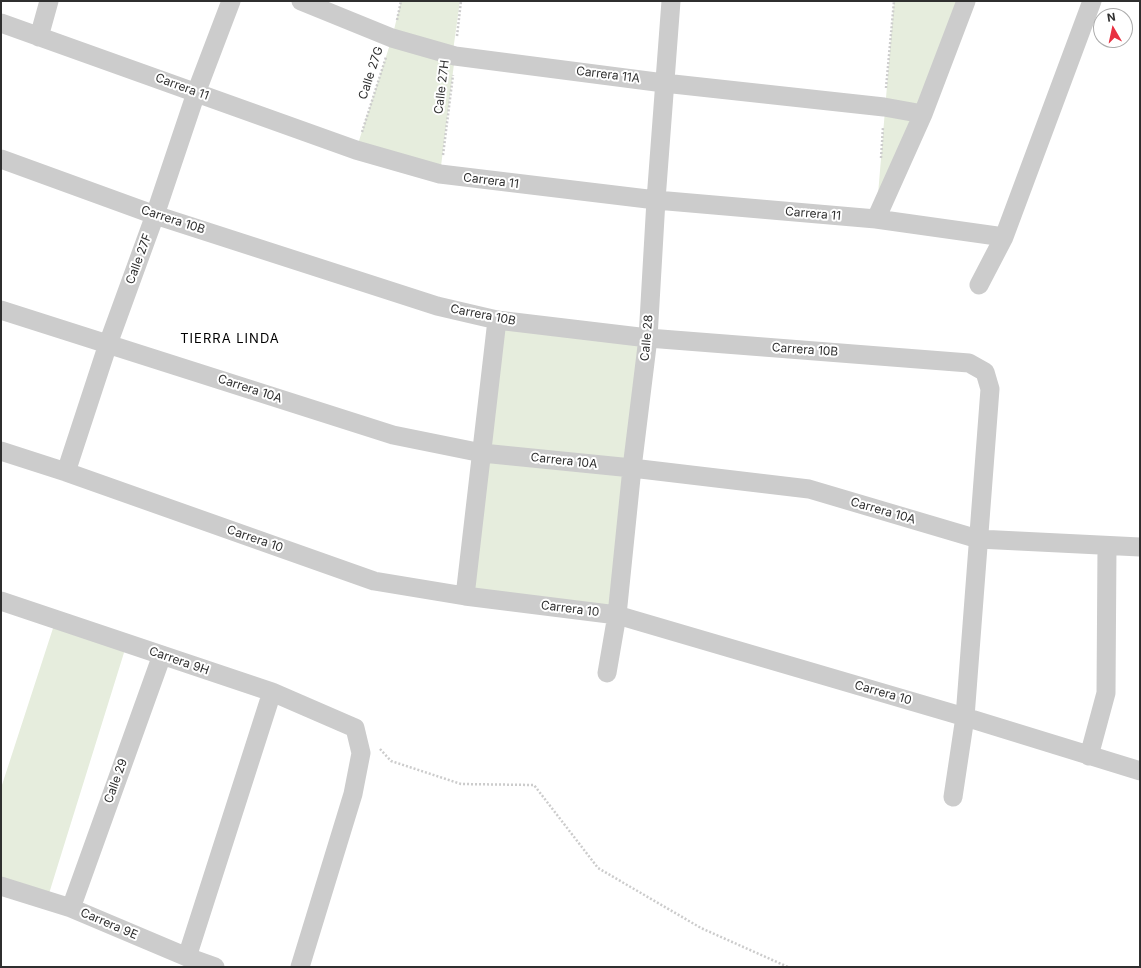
<!DOCTYPE html>
<html>
<head>
<meta charset="utf-8">
<style>
  body { margin:0 }
  #map { position:relative; width:1141px; height:968px; overflow:hidden; background:#fff; font-family:Inter,sans-serif }
  canvas { display:block }
  .frame { position:absolute; inset:0; border:2px solid #2f2f2f; pointer-events:none }
  .north { position:absolute; left:1093px; top:8px; width:40px; height:40px; box-sizing:border-box; background:#fff; border:1px solid #acacac; border-radius:50%; rotate:351deg; font-size:11px; font-weight:700; line-height:16px; text-align:center; color:#2f2f2f }
  .north::after { content:''; display:block; margin:auto; width:14px; height:18px; background:#e83041; clip-path:polygon(50% 0,100% 100%,50% 72%,0 100%) }
</style>
</head>
<body>
<div id="map">
<canvas width="1141" height="968"></canvas>
<div class="frame"></div>
<div class="north">N</div>
</div>
<script>
const ctx = document.querySelector('canvas').getContext('2d');
ctx.lineJoin = 'round';
function paint(path, color) {
  ctx.fillStyle = color;
  ctx.fill(path, 'evenodd');
}
function shape(rows) {
  const path = new Path2D();
  for (const r of rows) {
    path.moveTo(r[0], r[1]);
    for (let i = 2; i < r.length; i += 2) path.lineTo(r[i], r[i + 1]);
  }
  return path;
}
function stroke(path, color, width, dash) {
  ctx.strokeStyle = color;
  ctx.lineWidth = width;
  ctx.lineCap = dash ? 'butt' : 'round';
  ctx.setLineDash(dash || []);
  ctx.stroke(path);
}
function write(font, color, halo, rows, align = 'center') {
  ctx.font = font + ' Inter,sans-serif';
  ctx.lineWidth = 4;
  ctx.setLineDash([]);
  ctx.textBaseline = 'middle';
  ctx.strokeStyle = halo;
  ctx.fillStyle = color;
  for (const [text, x, y, turn = 0] of rows) {
    ctx.save();
    ctx.translate(x, y);
    ctx.rotate((+turn || 0) * Math.PI / 180);
    ctx.textAlign = isNaN(turn) ? turn : align;
    if (halo) ctx.strokeText(text, 0, 0);
    ctx.fillText(text, 0, 0);
    ctx.restore();
  }
}
paint(shape([
  [401,1,460,1,453,51,455,56,440,174,356,150,392,38],
  [894,1,966,1,876,219],
  [497,320,648,338,617,615,465,596],
  [56,619,127,643,47,900,1,886,1,788]
]), '#e6eddd');
stroke(shape([
  [397,20,401,1],
  [457,36,461,1],
  [886,88,894,1],
  [362,132,386,57],
  [443,155,453,75],
  [881,158,883,127],
  [380,749,391,761,461,784,534,785,598,868,701,928,788,967]
]), '#ccc', 2.5, [2, 2]);
stroke(shape([
  [301,1,392,38,455,56,664,83,884,107,923,114],
  [1,23,356,150,440,174,656,200,876,219,1004,237],
  [39,37,49,1],
  [1,159,155,215,437,306,497,320,648,338,969,363,985,372,990,389,965,717,953,797],
  [876,219,923,114,966,1],
  [979,285,1004,237,1092,1],
  [1,310,393,435,482,453,632,468,809,489,978,539,1140,547],
  [1,451,66,472,374,581,465,596,617,615,965,717,1140,771],
  [66,472,108,344,155,215,196,93,231,1],
  [465,596,497,320],
  [1,601,272,692,355,728,361,753,353,794,300,967],
  [607,673,617,615,632,468,648,338,656,200,671,1],
  [1089,756,1106,693,1107,546],
  [1,886,71,908,187,957,215,967],
  [71,908,162,655],
  [187,957,272,692]
]), '#ccc', 19);
write('12px', '#2f2f2f', '#fff', [
  ["Calle 27G",371,73,-72],
  ["Carrera 11A",608,75,7],
  ["Carrera 11",182,87,20],
  ["Calle 27H",442,87,-83],
  ["Carrera 11",491,181,7],
  ["Carrera 11",813,214,5],
  ["Carrera 10B",173,220,18],
  ["Calle 27F",139,259,-70],
  ["Carrera 10B",483,315,11],
  ["Calle 28",647,338,-85],
  ["Carrera 10B",805,350,4],
  ["Carrera 10A",250,389,18],
  ["Carrera 10A",564,461,6],
  ["Carrera 10A",883,511,16],
  ["Carrera 10",255,539,19],
  ["Carrera 10",570,609,7],
  ["Carrera 9H",179,661,19],
  ["Carrera 10",883,693,16],
  ["Calle 29",116,781,-70],
  ["Carrera 9E",109,924,23]
]);
ctx.letterSpacing = '1px';
write('13px', '#000', '#fff', [
  ["TIERRA LINDA",230,339]
]);
ctx.letterSpacing = '0px';
</script>
</body>
</html>
